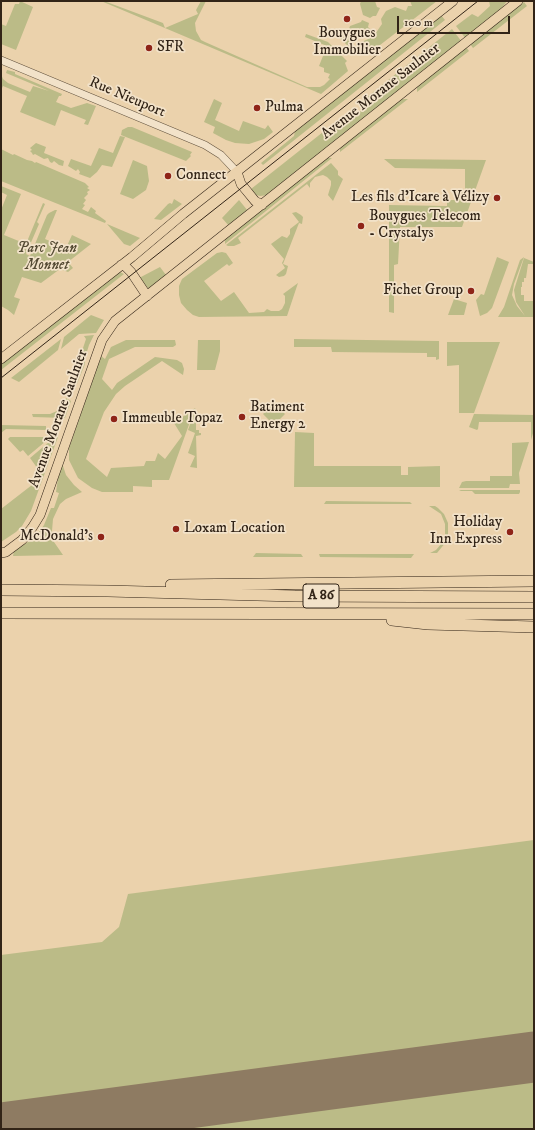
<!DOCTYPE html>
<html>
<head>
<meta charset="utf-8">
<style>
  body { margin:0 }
  #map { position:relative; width:535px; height:1130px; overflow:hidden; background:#ebd2ac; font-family:"IM FELL DW Pica",serif }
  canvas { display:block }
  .frame { position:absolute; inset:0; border:2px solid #322417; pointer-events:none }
  .scale { position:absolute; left:397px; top:16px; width:113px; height:18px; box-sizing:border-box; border:2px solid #322417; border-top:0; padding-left:5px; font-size:12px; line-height:14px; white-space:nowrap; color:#322417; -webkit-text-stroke:3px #f2e2c9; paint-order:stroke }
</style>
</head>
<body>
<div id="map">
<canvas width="535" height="1130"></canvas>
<div class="frame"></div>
<div class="scale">100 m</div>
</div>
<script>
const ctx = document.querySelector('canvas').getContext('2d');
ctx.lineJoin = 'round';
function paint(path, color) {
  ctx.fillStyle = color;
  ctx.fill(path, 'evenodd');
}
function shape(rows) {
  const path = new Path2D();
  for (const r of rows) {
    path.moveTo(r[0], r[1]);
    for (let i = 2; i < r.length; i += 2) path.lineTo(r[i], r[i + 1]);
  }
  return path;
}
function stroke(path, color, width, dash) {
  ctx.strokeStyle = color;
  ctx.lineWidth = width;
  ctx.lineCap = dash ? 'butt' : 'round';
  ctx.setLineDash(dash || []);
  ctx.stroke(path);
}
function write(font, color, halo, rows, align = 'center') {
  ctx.font = font + ' "IM FELL DW Pica",serif';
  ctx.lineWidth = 3.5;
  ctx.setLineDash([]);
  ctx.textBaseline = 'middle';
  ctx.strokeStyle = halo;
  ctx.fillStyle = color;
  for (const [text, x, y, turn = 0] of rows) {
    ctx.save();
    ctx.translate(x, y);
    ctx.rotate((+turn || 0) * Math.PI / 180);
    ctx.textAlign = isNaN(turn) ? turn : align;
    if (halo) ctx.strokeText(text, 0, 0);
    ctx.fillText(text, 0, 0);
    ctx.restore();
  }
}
paint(shape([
  [20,1,33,7,16,50,1,44,1,24,6,26,15,4,19,4],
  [101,1,104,1,163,23,165,28,198,14,196,10,201,1,206,1,195,23,196,31,201,40,205,42,307,87,320,87,324,85,330,79,328,78,330,74,324,72,324,68,319,66,327,46,305,37,306,34,328,42,347,61,345,63,348,71,321,94],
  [361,1,375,1,377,7,380,8,376,16,373,16,370,18,363,15,360,4],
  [410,1,437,1,371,52,365,45,358,50,360,52,356,53,353,50,359,43,373,37,382,24,381,19,386,11,395,7,406,11,408,6,412,6],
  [489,1,507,1,499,12,466,39,456,26,472,14,478,17,490,6],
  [524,2,527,6,473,48,470,44],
  [441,15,445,20,263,165,261,163,294,136,295,131],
  [362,20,369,23,368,27,371,30,370,34,358,38,349,47,338,36,339,35,341,35,342,33,347,35,350,26,361,22],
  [452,29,462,42,268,195,260,196,256,195,251,189,342,117,346,120,364,109,362,101],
  [466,47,469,51,417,92,417,86],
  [7,70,15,72,15,74,62,94,61,96,59,96,56,102,71,108,87,103,96,106,88,125,84,124,86,120,61,110,55,126,20,112,27,96,3,86,1,90,1,74,3,79,8,83,30,92,33,86,49,91,6,73],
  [214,99,222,103,215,120,239,131,243,121,265,129,268,125,273,132,264,139,249,144,235,143,226,140,213,133,215,127,204,122],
  [402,99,408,99,340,152,340,147],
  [128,127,132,127,192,152,190,155,191,156,186,161,121,135,122,130],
  [120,136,125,137,112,167,102,165,97,172,90,178,79,174,80,172,78,169,76,171,68,166,71,159,91,166,99,148,113,153],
  [36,143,46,147,44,153,64,161,63,166,59,165,54,161,52,163,50,162,48,158,44,159,35,154,33,155,32,153,30,151,32,150,30,148],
  [1,149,13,155,14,154,27,160,32,161,35,163,36,162,85,183,89,187,87,188,90,190,87,192,88,194,84,198,86,200,83,204,85,205,82,209,88,212,91,207,96,211,95,213,106,221,105,223,1,181],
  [327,158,332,158,225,244,225,239],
  [384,159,486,160,462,227,400,227,398,264,394,265,394,313,389,312,389,205,447,206,447,200,456,200,456,192,465,191,465,169,395,168],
  [133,160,147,166,149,181,146,190,133,199,120,194],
  [331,163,338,171,338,175,343,179,333,201,328,195,331,185,331,181,327,177,323,175,315,177,310,183,310,188,307,184,238,238,241,243,234,246,228,246,226,245],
  [1,186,21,194,4,235,26,244,43,203,45,204,37,222,39,224,26,254,30,256,47,215,49,213,55,210,57,210,45,239,66,248,72,235,91,244,68,262,73,268,68,272,60,269,41,283,22,277,14,297,20,299,14,315,8,310,1,306,1,210,7,195,1,192],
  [174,199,182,204,161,220,154,219,168,204,170,203,172,204],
  [239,200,248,211,229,226,222,218],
  [296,212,301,215,303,217,302,224,299,223,283,264,288,266,286,274,284,276,279,277,276,275,285,268,282,263,284,259,271,244,282,236,287,238,290,234,290,229,299,222,292,213],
  [107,224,140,238,130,246,124,244],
  [222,252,226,253,233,263,229,266,227,264,204,281,221,301,234,292,249,313,264,312,267,309,271,311,279,311,282,309,285,303,285,296,283,294,298,283,287,316,199,317,193,315,187,310,181,303,179,295,179,286,182,279,217,253],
  [497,257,509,262,492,308,487,313,480,316,476,300,481,294,484,295],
  [524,257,514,284,512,295,517,306,525,316,516,302,514,290,524,258,534,262,534,264,528,264,526,278,524,278,524,282,522,282,522,287,521,287,521,295,524,295,524,301,534,301,534,317,498,317,504,307,520,260],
  [160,267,166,275,150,288,148,288,139,278],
  [120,272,124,274,1,370,1,363],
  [454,299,467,303,464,315,448,315],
  [91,315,104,320,96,333,79,334,61,349,64,337],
  [94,335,89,345,85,358,85,364,77,384,72,381,86,339,84,336],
  [61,339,58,350,19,382,11,378],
  [294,339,439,341,439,359,436,360,436,357,427,357,427,353,332,352,331,347,294,347],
  [126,340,175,340,176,345,173,347,135,347,109,359,102,379,112,390,117,383,155,357,177,360,182,363,184,369,183,375,162,361,125,386,116,394,104,412,86,459,107,477,111,468,144,466,146,461,155,461,158,453,165,459,182,436,174,423,195,408,169,480,152,480,152,487,133,486,133,492,102,492,92,488,78,478,69,460,69,448,101,356,105,359,111,347],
  [198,340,220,340,220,351,215,370,197,370],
  [447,342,500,342,474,413,459,413,459,365,447,366],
  [66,398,71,401,65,418,33,417,32,414,50,414,57,411,61,408],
  [274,403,285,414,274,425,263,414],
  [196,408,196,430,199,430,199,433,201,433,201,435,196,436,197,468,190,467,195,456,188,453,195,433,188,430],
  [474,414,534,415,534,430,531,440,531,422,479,422,478,429,477,430,469,427],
  [1,425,46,426,46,430,6,429,1,433],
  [295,432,314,433,314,466,401,466,401,475,408,475,408,467,440,466,440,487,294,487],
  [10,437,46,437,46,441,28,456,23,450,20,452,8,439],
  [55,437,58,437,31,511,22,526,16,532,1,542,1,509,41,478,35,471,38,469,30,458],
  [529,442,519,473,520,484,510,484,509,488,459,488,462,482,466,481,490,481,490,476,512,476,512,443],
  [62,463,66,475,74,485,82,492,66,499,60,504,53,519,52,531,54,542,63,555,13,556,14,551,34,538,39,532,44,525,51,508,54,508,59,493,56,492,58,478],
  [459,490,520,490,520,492,519,494,475,494,472,491,461,491],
  [326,501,410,502,412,504,324,504],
  [429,506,435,506,438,508,444,514,448,523,448,534,446,542,437,553,430,553,436,550,442,543,445,535,445,524,441,514],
  [256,553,301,554,303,557,253,557],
  [319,554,414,554,411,558,320,557],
  [534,840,534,1129,1,1129,1,955,102,942,119,927,128,894]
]), '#bbbb87');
stroke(shape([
  [530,1057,534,1058]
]), '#8e7b62', 20);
stroke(shape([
  [1,1128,534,1057]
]), '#8e7b62', 51);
const minor = shape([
  [1,60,205,145,221,155,237,172]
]);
const major = shape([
  [237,172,241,184,246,190,255,201,262,205],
  [121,265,125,266,131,272,147,296],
  [1,359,132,257,183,214,453,1],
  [1,553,6,552,22,540,32,528,40,515,102,340,115,321,518,1]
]);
const highway = shape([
  [171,585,534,581],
  [1,590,108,591,295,596,534,597],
  [1,613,534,614],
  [392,620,428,624,534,627]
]);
stroke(minor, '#60503c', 8);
stroke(major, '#322417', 10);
stroke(highway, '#322417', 12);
stroke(minor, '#f2e2c9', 7);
stroke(major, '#ebd2ac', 9);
stroke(highway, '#ebd2ac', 11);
stroke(shape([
  [1,378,478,1]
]), '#322417', 1);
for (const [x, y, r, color] of [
  [347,19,4,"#8f2418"],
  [149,48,4,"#8f2418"],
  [257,108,4,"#8f2418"],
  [168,176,4,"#8f2418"],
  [497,198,4,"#8f2418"],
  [361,226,4,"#8f2418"],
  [471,291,4,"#8f2418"],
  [242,417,4,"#8f2418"],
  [114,419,4,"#8f2418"],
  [176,529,4,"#8f2418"],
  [510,532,4,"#8f2418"],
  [101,537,4,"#8f2418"]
]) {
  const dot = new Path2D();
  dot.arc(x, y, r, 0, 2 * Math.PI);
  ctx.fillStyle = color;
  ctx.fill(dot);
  stroke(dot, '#f2e2c9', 1.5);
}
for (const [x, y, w] of [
  [321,596,36]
]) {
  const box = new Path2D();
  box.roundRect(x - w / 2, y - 12, w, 24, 3);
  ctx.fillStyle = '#f2e2c9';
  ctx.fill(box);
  stroke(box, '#322417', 1);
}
write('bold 14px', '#322417', null, [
  ["A 86",321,596]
]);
write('15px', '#322417', '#f2e2c9', [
  ["Bouygues",347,34,"center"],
  ["Immobilier",347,51,"center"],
  ["SFR",157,48],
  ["Pulma",265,108],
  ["Connect",176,176],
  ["Les fils d'Icare à Vélizy",489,198,"right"],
  ["Bouygues Telecom",369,217],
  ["- Crystalys",369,234],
  ["Fichet Group",463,291,"right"],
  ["Batiment",250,408],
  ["Energy 2",250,425],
  ["Immeuble Topaz",122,419],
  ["Holiday",502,523,"right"],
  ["Inn Express",502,540,"right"],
  ["Loxam Location",184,529],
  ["McDonald's",93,537,"right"]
], 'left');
write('15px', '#322417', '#f2e2c9', [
  ["Avenue Morane Saulnier",381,92,-38],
  ["Rue Nieuport",127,98,23],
  ["Avenue Morane Saulnier",59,419,-70]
]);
write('italic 15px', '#544a33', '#f2e2c9', [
  ["Parc Jean",47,249],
  ["Monnet",47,266]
]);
</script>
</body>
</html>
